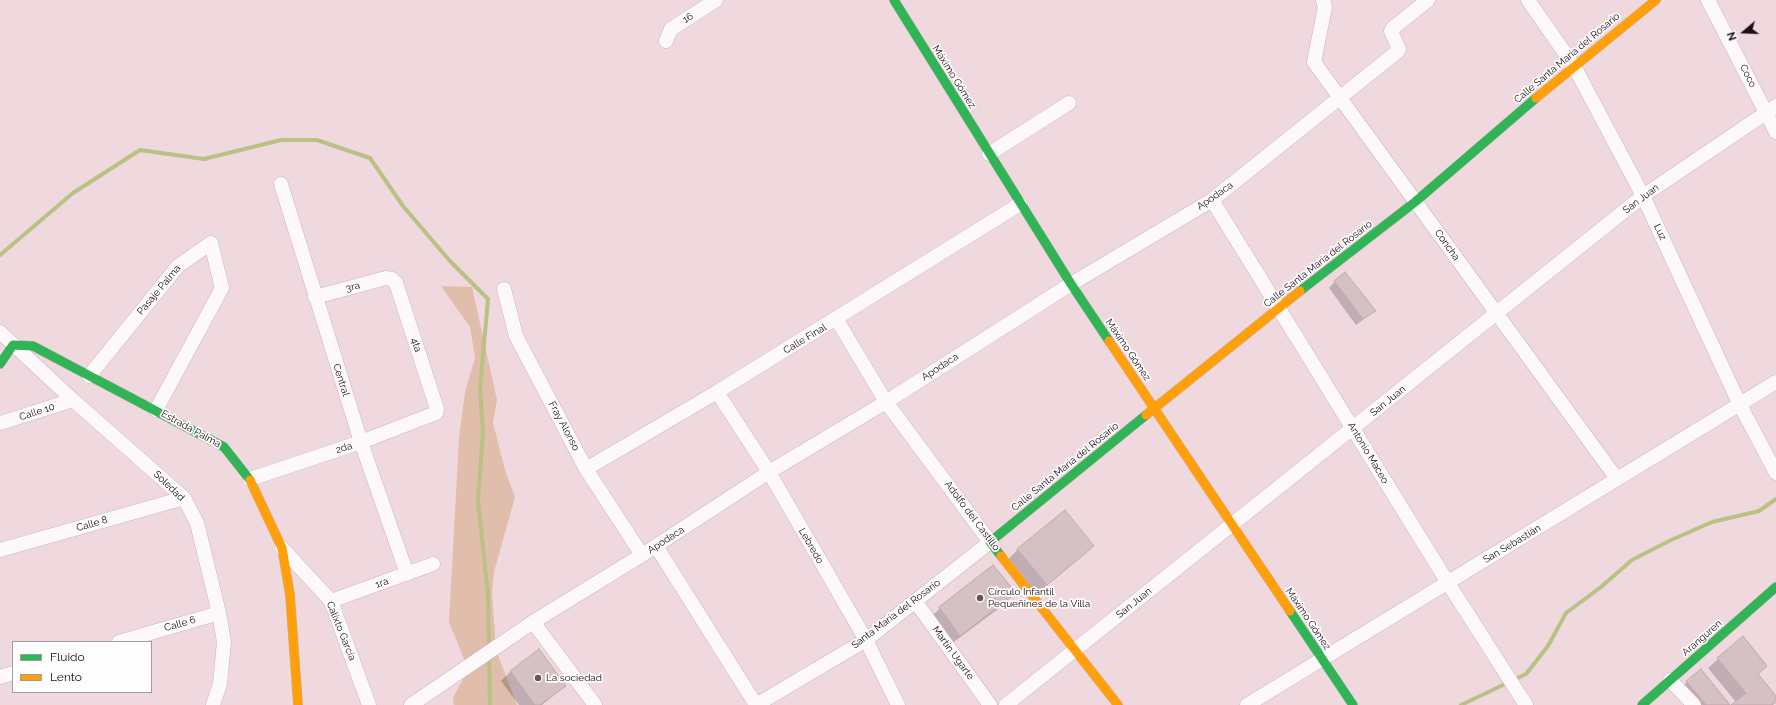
<!DOCTYPE html>
<html>
<head>
<meta charset="utf-8">
<style>
  body { margin:0 }
  #map { position:relative; width:1776px; height:705px; overflow:hidden; background:#f0d8df; font-family:Raleway,sans-serif }
  canvas { display:block }
  .legend { position:absolute; left:12px; top:641px; width:140px; height:52px; box-sizing:border-box; background:#fdfdfd; border:1px solid #a39c9f; margin:0; padding:5px 7px; list-style:none; font-size:12px; color:#1d0b11 }
  .legend li { display:flex; align-items:center; gap:8px; height:20px }
  .legend b { width:20px; border:1px solid #a39c9f }
  .north { position:absolute; left:1724px; top:12px; width:40px; height:40px; -webkit-text-stroke:3px #fdfdfd; paint-order:stroke; rotate:251deg; font-size:11px; font-weight:700; line-height:16px; text-align:center; color:#1d0b11 }
  .north::after { content:''; display:block; margin:auto; width:14px; height:18px; background:#1d0b11; clip-path:polygon(50% 0,100% 100%,50% 72%,0 100%) }
</style>
</head>
<body>
<div id="map">
<canvas width="1776" height="705"></canvas>
<ul class="legend">
<li><b style="height:5px;background:#30b455"></b>Fluido</li>
<li><b style="height:5px;background:#ff9f0a"></b>Lento</li>
</ul>
<div class="north">N</div>
</div>
<script>
const ctx = document.querySelector('canvas').getContext('2d');
ctx.lineJoin = 'round';
function paint(path, color) {
  ctx.fillStyle = color;
  ctx.fill(path, 'evenodd');
}
function shape(rows) {
  const path = new Path2D();
  for (const r of rows) {
    path.moveTo(r[0], r[1]);
    for (let i = 2; i < r.length; i += 2) path.lineTo(r[i], r[i + 1]);
  }
  return path;
}
function stroke(path, color, width, dash) {
  ctx.strokeStyle = color;
  ctx.lineWidth = width;
  ctx.lineCap = dash ? 'butt' : 'round';
  ctx.setLineDash(dash || []);
  ctx.stroke(path);
}
function write(font, color, halo, rows, align = 'center') {
  ctx.font = font + ' Raleway,sans-serif';
  ctx.lineWidth = 3.5;
  ctx.setLineDash([]);
  ctx.textBaseline = 'middle';
  ctx.strokeStyle = halo;
  ctx.fillStyle = color;
  for (const [text, x, y, turn = 0] of rows) {
    ctx.save();
    ctx.translate(x, y);
    ctx.rotate((+turn || 0) * Math.PI / 180);
    ctx.textAlign = isNaN(turn) ? turn : align;
    if (halo) ctx.strokeText(text, 0, 0);
    ctx.fillText(text, 0, 0);
    ctx.restore();
  }
}
paint(shape([
  [441,286,472,287,497,400,493,423,505,470,515,497,494,572,492,592,496,650,517,705,454,705,453,698,468,669,449,622,459,439,465,392,475,358,470,327]
]), '#e1bdac');
paint(shape([
  [1335,281,1374,311,1356,325,1329,288],
  [1093,546,1080,558,1034,596,1006,562,1018,549],
  [1014,593,1002,606,947,647,928,620,940,608],
  [1743,637,1757,674,1776,697,1776,701,1772,705,1733,705,1736,702,1708,668],
  [539,651,565,686,542,705,519,705,501,681,510,672],
  [1687,682,1729,705,1690,705,1678,691]
]), '#0003');
stroke(shape([
  [0,255,73,193,140,150,204,159,281,140,317,140,370,158,403,206,449,260,488,299,480,389,483,432,478,501,488,594,489,648],
  [489,657,490,705],
  [1461,705,1526,674,1548,646,1566,613,1601,587,1632,560,1669,541,1712,522,1759,511,1776,499]
]), '#b9c185', 4);
const building = shape([
  [1345,272,1376,311,1363,319,1334,281,1345,272],
  [1065,510,1094,546,1047,585,1017,549,1065,510],
  [993,565,1016,593,960,636,939,607,993,565],
  [1743,636,1767,666,1758,674,1776,696,1776,702,1772,705,1731,705,1746,693,1717,658,1743,636],
  [539,649,566,686,540,705,535,705,510,671,539,649],
  [1701,669,1730,705,1706,705,1686,681,1701,669]
]);
paint(building, '#d5c0c3');
stroke(building, '#bea9ac', 1);
const street = shape([
  [1323,0,1325,7,1314,62,1617,479],
  [1528,0,1574,66,1643,196,1740,405,1776,473],
  [1708,0,1776,132],
  [666,41,671,29,716,0],
  [989,154,1069,103],
  [281,184,361,442,407,574],
  [1212,200,1448,583,1526,705],
  [504,289,516,336,586,469,642,555],
  [0,332,73,400,184,498,197,523,219,613,224,642,220,684,213,705],
  [89,376,178,266,211,243,222,288,156,410],
  [717,392,769,472,866,640,898,705],
  [0,423,73,400],
  [586,469,717,392,1020,204],
  [250,479,361,442,436,413,437,409,396,283,392,279,386,278,315,297],
  [656,546,756,705],
  [282,548,331,601,369,705],
  [0,550,184,498],
  [331,601,433,564],
  [915,601,990,705],
  [533,622,595,705],
  [119,642,219,613],
  [0,677,13,673],
  [1670,680,1694,705],
  [411,705,533,622,642,555,769,472,886,402,1071,284,1212,200,1398,51,1399,49,1391,31,1393,28,1428,0],
  [756,705,866,640,990,542,886,402,837,320],
  [1006,705,1643,196,1776,106],
  [1247,705,1776,382]
]);
const fast = shape([
  [894,0,1071,284,1109,341],
  [1300,291,1415,202,1536,98],
  [0,364,13,345,33,346,224,447,250,480],
  [1001,556,990,542,1146,415],
  [1290,611,1353,705],
  [1642,705,1776,587]
]);
const slow = shape([
  [1536,98,1656,0],
  [1109,341,1290,611],
  [1146,415,1300,291],
  [250,480,282,548,290,595,298,705],
  [1001,556,1118,705]
]);
stroke(street, '#cab5bb', 15);
stroke(fast, '#cab5bb', 10);
stroke(slow, '#cab5bb', 10);
stroke(street, '#fdf9fa', 14);
stroke(fast, '#30b455', 9);
stroke(slow, '#ff9f0a', 9);
for (const [x, y, r, color] of [
  [980,598,4,"#675359"],
  [538,678,4,"#675359"]
]) {
  const dot = new Path2D();
  dot.arc(x, y, r, 0, 2 * Math.PI);
  ctx.fillStyle = color;
  ctx.fill(dot);
  stroke(dot, '#fdfdfd', 1.5);
}
write('10px', '#1d0b11', '#fdfdfd', [
  ["16",688,18,-32],
  ["Calle Santa María del Rosario",1567,58,-40],
  ["Coco",1748,76,63],
  ["Máximo Gómez",954,77,58],
  ["Apodaca",1215,196,-35],
  ["San Juan",1641,199,-37],
  ["Luz",1660,232,65],
  ["Concha",1447,245,54],
  ["Calle Santa María del Rosario",1318,264,-38],
  ["3ra",353,287,-14],
  ["Pasaje Palma",159,290,-50],
  ["Calle Final",805,339,-31],
  ["4ta",416,345,72],
  ["Máximo Gómez",1128,350,56],
  ["Apodaca",940,367,-33],
  ["Central",341,380,72],
  ["San Juan",1388,401,-39],
  ["Calle 10",37,412,-18],
  ["Fray Alonso",564,426,62],
  ["Estrada Palma",191,429,29],
  ["2da",344,448,-18],
  ["Antonio Maceo",1368,453,59],
  ["Calle Santa María del Rosario",1065,467,-39],
  ["Soledad",169,486,44],
  ["Adolfo del Castillo",972,516,53],
  ["Calle 8",92,524,-16],
  ["Apodaca",666,540,-33],
  ["San Sebastián",1512,544,-31],
  ["Lebredo",811,546,60],
  ["1ra",382,583,-20],
  ["San Juan",1134,603,-39],
  ["Santa María del Rosario",896,614,-37],
  ["Máximo Gómez",1308,619,56],
  ["Calle 6",180,624,-16],
  ["Calixto García",341,631,68],
  ["Aranguren",1702,638,-41],
  ["Martín Ugarte",953,653,54]
]);
write('10px', '#1d0b11', '#fdfdfd', [
  ["Círculo Infantil",988,592],
  ["Pequeñines de la Villa",988,604],
  ["La sociedad",546,678]
], 'left');
</script>
</body>
</html>
